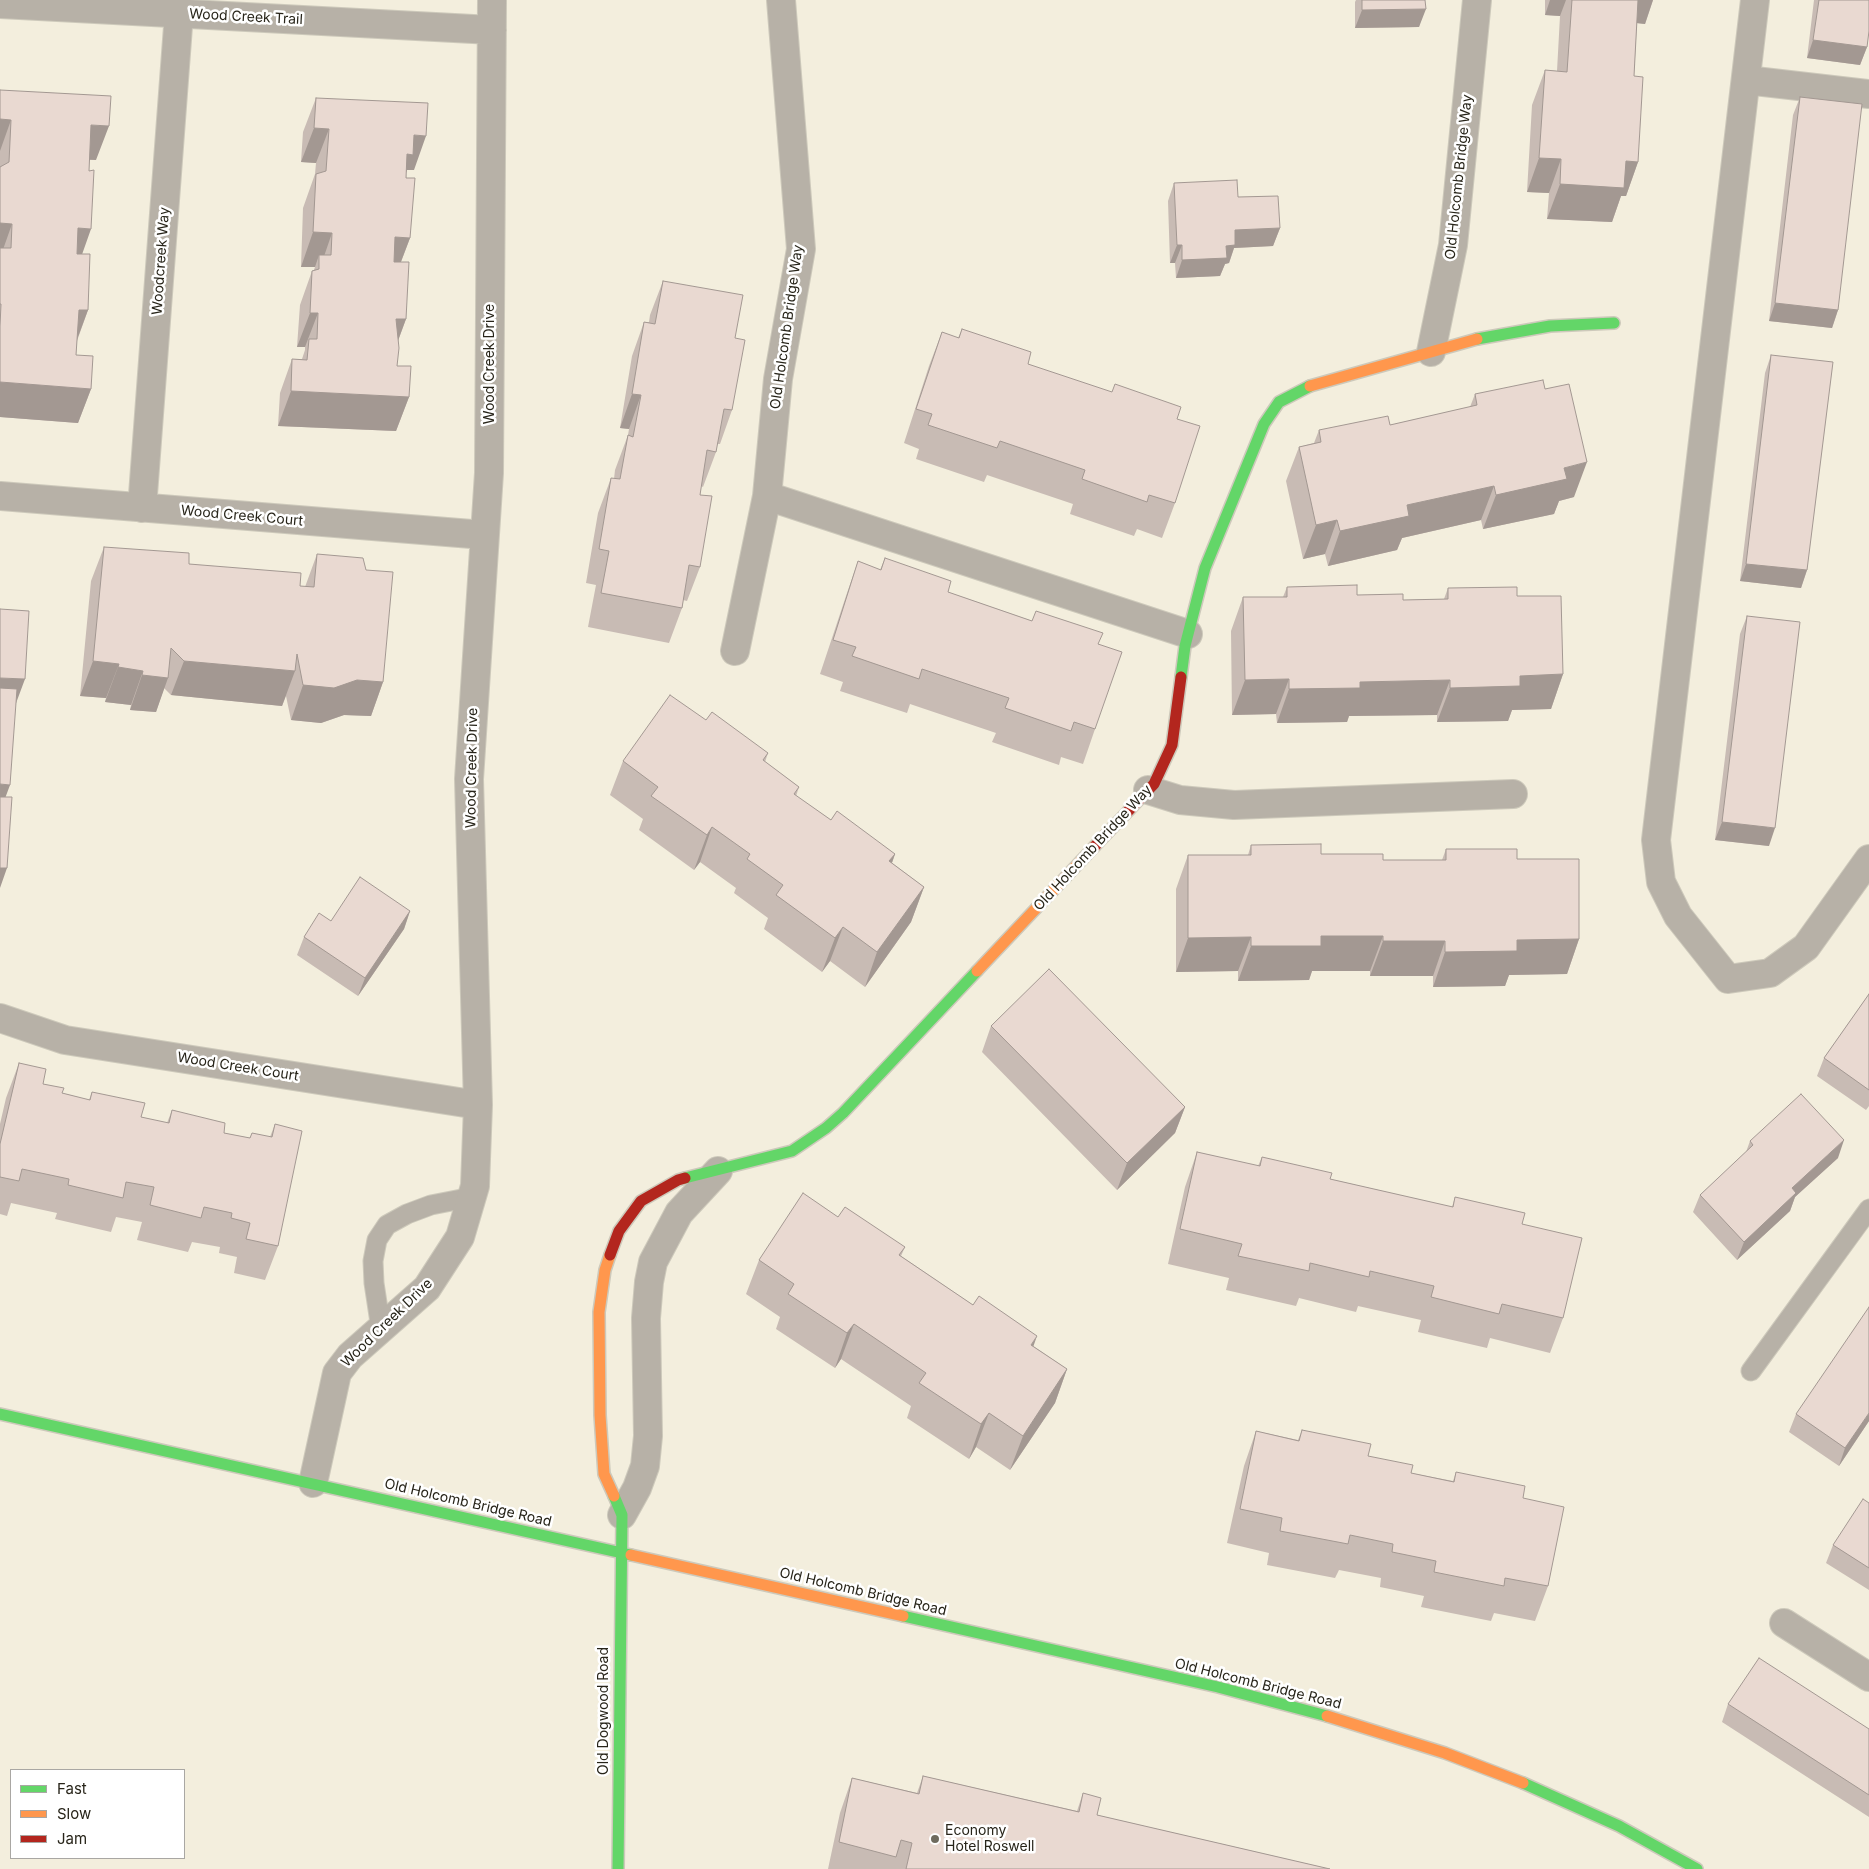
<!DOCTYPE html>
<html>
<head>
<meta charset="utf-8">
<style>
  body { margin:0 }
  #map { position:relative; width:1869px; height:1869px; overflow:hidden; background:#f3eedd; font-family:Inter,sans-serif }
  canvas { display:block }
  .legend { position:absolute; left:10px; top:1769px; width:175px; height:90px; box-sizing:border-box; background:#fff; border:1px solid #a9a7a3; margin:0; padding:6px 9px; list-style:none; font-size:15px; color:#272419 }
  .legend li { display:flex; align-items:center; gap:10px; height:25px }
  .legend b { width:25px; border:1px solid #a9a7a3 }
</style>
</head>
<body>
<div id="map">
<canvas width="1869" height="1869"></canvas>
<ul class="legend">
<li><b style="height:6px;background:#63d668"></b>Fast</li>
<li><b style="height:6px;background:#ff974d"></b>Slow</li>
<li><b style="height:6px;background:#b3261e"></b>Jam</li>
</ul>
</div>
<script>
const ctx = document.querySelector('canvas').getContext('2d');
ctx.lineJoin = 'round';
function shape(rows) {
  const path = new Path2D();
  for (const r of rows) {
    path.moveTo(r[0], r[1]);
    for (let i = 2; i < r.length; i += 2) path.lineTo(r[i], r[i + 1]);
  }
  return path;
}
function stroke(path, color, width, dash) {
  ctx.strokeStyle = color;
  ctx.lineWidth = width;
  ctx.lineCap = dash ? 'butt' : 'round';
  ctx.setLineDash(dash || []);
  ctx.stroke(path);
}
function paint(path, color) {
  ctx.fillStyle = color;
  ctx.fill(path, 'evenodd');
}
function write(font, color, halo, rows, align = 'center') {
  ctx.font = font + ' Inter,sans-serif';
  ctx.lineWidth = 5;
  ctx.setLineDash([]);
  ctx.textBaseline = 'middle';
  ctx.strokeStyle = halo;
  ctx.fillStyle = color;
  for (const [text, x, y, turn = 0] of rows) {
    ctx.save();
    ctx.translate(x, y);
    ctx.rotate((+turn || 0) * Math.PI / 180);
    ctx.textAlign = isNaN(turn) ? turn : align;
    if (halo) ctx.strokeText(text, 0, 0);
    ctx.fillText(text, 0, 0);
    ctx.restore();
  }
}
const lane = shape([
  [381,1329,374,1283,373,1261,377,1240,387,1225,407,1214,431,1205,472,1197],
  [1751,1371,1869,1209]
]);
const street = shape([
  [1755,0,1656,840,1661,882,1678,916,1728,979,1770,973,1806,947,1869,859],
  [0,4,492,30],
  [1746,80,1869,94],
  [1431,352,1453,245,1477,0],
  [0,496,484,535],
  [767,496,1188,634],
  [142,508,179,13],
  [735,651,767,496,778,379,801,249,781,0],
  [1148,790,1180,800,1234,805,1513,794],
  [0,1018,65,1040,478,1105],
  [313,1483,337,1373,350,1356,427,1288,460,1237,475,1186,478,1105,469,779,489,473,492,0],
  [622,1515,637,1488,645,1466,648,1436,646,1318,649,1282,653,1262,679,1213,718,1171],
  [1784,1623,1869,1677]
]);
const fast = shape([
  [1477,339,1550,326,1614,323],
  [1181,677,1185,646,1205,568,1264,424,1279,402,1310,386],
  [685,1178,792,1151,826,1128,843,1113,977,971],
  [0,1414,631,1555],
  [614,1496,622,1515,618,1869],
  [903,1616,1218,1687,1327,1716],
  [1523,1783,1619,1826,1697,1869]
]);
const slow = shape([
  [1310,386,1477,339],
  [977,971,1095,846],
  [610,1255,605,1270,599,1312,600,1415,604,1474,614,1496],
  [631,1555,903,1616],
  [1327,1716,1445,1753,1523,1783]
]);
const jam = shape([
  [1095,846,1154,784,1172,745,1181,677],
  [610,1255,619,1231,641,1201,678,1180,685,1178]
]);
stroke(lane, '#cdc9bb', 21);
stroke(street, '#cdc9bb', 30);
stroke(fast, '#cdc9bb', 14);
stroke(slow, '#cdc9bb', 14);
stroke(jam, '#cdc9bb', 14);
stroke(lane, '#b7b1a7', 19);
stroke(street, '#b7b1a7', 28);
stroke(fast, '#63d668', 11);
stroke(slow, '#ff974d', 11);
stroke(jam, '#b3261e', 11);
paint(shape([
  [1356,0,1425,0,1419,27,1355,28,1355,2],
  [1545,0,1653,0,1645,24,1637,23,1634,76,1638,162,1626,196,1621,196,1612,222,1547,219,1549,193,1527,192,1532,105,1545,70,1557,71,1560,16,1545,15],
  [1814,0,1869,0,1867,47,1860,65,1807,58],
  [0,90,96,160,89,160,82,254,88,310,77,341,76,355,91,389,78,423,0,417],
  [1800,97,1838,310,1832,328,1769,321,1793,115],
  [316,98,414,170,407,170,406,173,410,238,401,262,406,319,398,341,397,366,409,397,396,431,278,426,280,393,292,359,302,359,305,350,305,347,297,347,300,305,312,271,314,270,315,267,301,267,303,208,315,174,316,163,301,162,303,132],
  [1174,183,1238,197,1280,228,1273,246,1234,248,1229,263,1225,264,1220,276,1176,278,1175,263,1170,263,1168,201],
  [663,281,735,338,732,410,720,444,717,444,716,452,703,487,701,486,700,495,700,567,687,601,683,600,682,608,669,643,588,627,596,585,586,583,598,513,611,478,614,479,615,470,628,435,629,429,620,428,632,356,644,322,649,322,650,315],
  [962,329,1028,364,1177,419,1175,503,1162,538,1137,529,1134,536,1070,514,1073,504,987,475,984,482,916,459,919,449,904,443,929,366,942,332,958,338],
  [1771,355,1807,570,1801,588,1740,581,1765,373],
  [1545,389,1574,497,1559,501,1554,514,1483,529,1481,520,1402,538,1397,550,1328,566,1325,554,1303,559,1286,481,1299,447,1314,443,1319,430,1390,425,1470,407,1475,394],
  [104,547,305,587,317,554,383,682,371,716,344,715,321,723,291,720,286,696,282,706,171,695,164,688,156,712,130,710,131,705,105,702,106,698,80,696,91,581],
  [885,558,948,592,1099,644,1095,729,1083,764,1061,757,1059,765,992,742,996,733,910,704,907,713,840,691,843,682,820,674,846,596,858,561,880,570],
  [1287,587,1403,600,1444,599,1448,588,1517,596,1563,674,1551,709,1512,710,1508,721,1437,722,1437,715,1349,716,1347,722,1277,723,1276,714,1232,715,1231,631,1243,597,1283,597],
  [1747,616,1769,846,1715,840,1740,634],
  [706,720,768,753,765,762,799,787,796,796,831,820,895,854,892,863,924,887,911,922,865,987,830,961,822,972,764,929,768,918,734,893,736,888,700,862,694,870,639,830,643,819,610,795,623,761],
  [1251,845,1321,854,1383,860,1442,860,1446,849,1517,859,1579,939,1567,974,1509,975,1505,986,1433,987,1433,976,1370,976,1370,971,1312,971,1309,980,1238,981,1238,971,1176,972,1176,889,1188,855,1248,855],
  [410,911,404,929,358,996,297,955,304,937],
  [1869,994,1869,1106,1866,1110,1817,1076,1824,1058],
  [991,1026,1185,1107,1175,1133,1117,1190,982,1052],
  [19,1063,43,1084,62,1093,89,1100,92,1092,141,1117,167,1123,172,1110,224,1133,250,1138,252,1133,270,1137,275,1124,278,1246,265,1280,234,1273,237,1257,219,1253,220,1247,192,1242,188,1252,137,1240,142,1222,116,1217,111,1232,55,1219,57,1213,11,1203,7,1216,0,1214,0,1124,6,1098],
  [1750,1141,1838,1158,1795,1197,1790,1211,1737,1260,1693,1212,1700,1195,1746,1152],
  [1197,1152,1258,1166,1262,1157,1330,1179,1452,1207,1455,1197,1522,1224,1563,1318,1550,1353,1490,1338,1487,1348,1418,1332,1421,1320,1358,1306,1356,1312,1299,1298,1296,1306,1226,1290,1229,1278,1168,1264,1185,1187],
  [838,1217,905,1247,901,1256,1067,1369,1055,1403,1010,1470,976,1447,969,1459,907,1418,911,1406,841,1359,835,1368,776,1329,780,1317,746,1294,759,1260],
  [1796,1414,1869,1421,1839,1466,1789,1432],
  [1302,1430,1411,1473,1453,1481,1456,1472,1523,1498,1548,1586,1535,1621,1494,1613,1491,1621,1421,1607,1424,1596,1380,1587,1381,1578,1339,1570,1335,1578,1267,1565,1269,1553,1227,1543,1244,1466,1256,1431,1298,1440],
  [1869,1503,1869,1590,1826,1563,1833,1545],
  [1728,1704,1869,1729,1869,1817,1722,1722],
  [923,1776,1077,1811,1083,1793,1097,1815,1330,1869,828,1869,840,1813,852,1778,917,1793]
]), '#c8bbb4');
paint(shape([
  [1550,0,1566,0,1560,16,1545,15],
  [1635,0,1653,0,1645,24,1627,22],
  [1426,9,1419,27,1355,28,1362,10],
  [1813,40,1867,47,1860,65,1807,58],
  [0,119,11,120,0,151],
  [91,125,109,126,96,160,79,159],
  [314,128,329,129,316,163,301,162],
  [414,135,426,136,414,170,407,170,400,190,394,189],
  [1539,158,1561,159,1549,193,1527,192],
  [1626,161,1638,162,1626,196,1621,196,1612,222,1547,219,1560,184],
  [0,223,12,224,0,258],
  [78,228,91,229,79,263,65,262],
  [1280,228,1273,246,1234,248,1229,263,1225,264,1220,276,1176,278,1182,260,1235,230],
  [313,232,332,233,320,268,319,255,315,267,301,267],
  [395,237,410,238,397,272,383,272],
  [1177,245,1182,245,1175,263,1170,263],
  [1775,303,1838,310,1832,328,1769,321],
  [79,310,88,310,75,345],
  [310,313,318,313,305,347,297,347],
  [396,319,406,319,393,354],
  [0,382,91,389,78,423,0,417],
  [291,391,409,397,396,431,278,426],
  [632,394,641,395,629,429,620,428],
  [1587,462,1574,497,1559,501,1554,514,1483,529,1496,495,1564,468],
  [1494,486,1481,520,1402,538,1397,550,1328,566,1340,531,1407,505],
  [1337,520,1325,554,1303,559,1316,525],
  [1746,564,1807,570,1801,588,1740,581],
  [93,661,119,664,106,698,80,696],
  [184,661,295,671,282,706,171,695],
  [118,667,143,671,131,705,105,702],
  [1563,674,1551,709,1512,710,1508,721,1437,722,1450,688,1520,676],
  [142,675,168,678,156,712,130,710],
  [0,678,25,679,12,714,0,713],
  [1289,679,1276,714,1232,715,1245,680],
  [357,680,383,682,371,716,344,715,321,723,291,720,303,685],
  [1450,680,1437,715,1349,716,1347,722,1277,723,1289,689,1360,682],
  [0,784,10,785,0,812],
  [1722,822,1775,828,1769,846,1715,840],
  [712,827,700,862,694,870,707,835],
  [895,854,883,888,889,861],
  [0,868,7,868,0,888],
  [924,887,911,922,865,987,877,952],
  [410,911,404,929,358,996,365,978],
  [843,927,830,961,822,972,835,938],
  [1321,936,1383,936,1370,971,1312,971,1309,980,1238,981,1251,946],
  [1251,937,1238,971,1176,972,1188,938],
  [1579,939,1567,974,1509,975,1505,986,1433,987,1445,952,1517,940],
  [1383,941,1445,941,1433,976,1370,976],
  [1185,1107,1175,1133,1117,1190,1127,1163],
  [1844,1140,1838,1158,1795,1197,1790,1211,1737,1260,1744,1242,1792,1188],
  [854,1324,841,1359,835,1368,847,1333],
  [1037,1336,1025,1370,1031,1345],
  [1067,1369,1055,1403,1010,1470,1023,1436],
  [989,1413,976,1447,969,1459,981,1424],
  [1869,1413,1869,1421,1839,1466,1845,1448]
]), '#a39892');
const building = shape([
  [1362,0,1425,0,1426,9,1362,10,1362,0],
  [1572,0,1638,0,1634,76,1643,77,1638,162,1626,161,1624,188,1560,184,1561,159,1539,158,1545,70,1567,72,1572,0],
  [1819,0,1869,0,1869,31,1867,47,1813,40,1819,0],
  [0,90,111,96,109,126,91,125,89,171,94,170,91,229,78,228,77,254,90,254,88,310,79,310,76,355,93,356,91,389,0,382,0,326,1,304,0,304,0,248,11,248,12,224,0,223,0,167,9,162,11,120,0,119,0,90],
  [1800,97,1862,104,1838,310,1775,303,1800,97],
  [316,98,428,103,426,136,414,135,413,155,407,154,406,178,415,178,410,238,395,237,394,262,409,262,406,319,396,319,399,348,397,366,411,366,409,397,291,391,292,359,307,360,309,339,317,339,318,313,310,313,312,271,319,269,319,255,331,255,332,233,313,232,316,174,326,171,329,129,314,128,316,98],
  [1237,180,1238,197,1278,196,1280,228,1235,230,1235,245,1226,246,1227,258,1182,260,1182,245,1177,245,1174,183,1237,180],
  [663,281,743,295,735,338,745,340,732,410,724,409,716,452,707,450,700,495,712,496,700,567,689,565,682,608,601,593,609,551,599,549,611,478,620,479,628,435,633,437,641,395,632,394,644,322,655,324,663,281],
  [962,329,1031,352,1028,364,1112,392,1115,384,1181,407,1177,419,1200,426,1175,503,1149,495,1147,502,1082,479,1085,470,1000,441,997,448,928,425,932,414,916,409,942,332,959,338,962,329],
  [1771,355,1833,362,1807,570,1746,564,1771,355],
  [1543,380,1545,389,1569,384,1587,462,1564,468,1567,479,1496,495,1494,486,1407,505,1409,516,1340,531,1337,520,1316,525,1299,447,1321,442,1319,430,1388,416,1390,425,1477,405,1475,394,1543,380],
  [104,547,189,553,189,564,301,573,300,586,314,587,317,554,363,558,366,570,393,572,383,682,357,680,334,688,303,685,297,654,295,671,184,661,171,648,168,678,142,675,143,671,118,667,119,664,93,661,104,547],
  [885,558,951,581,948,592,1032,621,1036,611,1103,633,1098,644,1122,652,1095,729,1074,722,1071,731,1005,708,1009,698,922,669,919,679,852,656,856,647,833,640,858,561,881,570,885,558],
  [1357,585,1357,595,1403,594,1403,600,1448,599,1448,588,1517,587,1517,596,1561,596,1563,674,1520,676,1520,686,1450,688,1450,680,1360,682,1360,688,1289,689,1289,679,1245,680,1243,597,1287,597,1287,587,1357,585],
  [0,609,29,611,25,679,0,678,0,609],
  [1747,616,1800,622,1775,828,1722,822,1747,616],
  [0,688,17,689,10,785,0,784,0,688],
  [670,695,706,720,712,712,768,753,763,760,799,787,794,794,831,820,837,811,895,854,889,861,924,887,877,952,843,927,835,938,776,895,783,885,747,859,750,854,712,827,707,835,651,796,658,787,623,761,670,695],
  [0,797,12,797,7,868,0,868,0,797],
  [1321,844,1321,854,1383,854,1383,860,1446,860,1446,849,1517,849,1517,859,1579,859,1579,939,1517,940,1517,951,1445,952,1445,941,1383,941,1383,936,1321,936,1321,946,1251,946,1251,937,1188,938,1188,855,1251,855,1251,845,1321,844],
  [360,877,410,911,365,978,304,937,319,913,331,921,360,877],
  [1049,969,1185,1107,1127,1163,991,1026,1049,969],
  [1869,994,1869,1090,1824,1058,1869,994],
  [19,1063,46,1069,43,1084,64,1088,62,1093,90,1100,92,1092,145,1103,141,1117,169,1123,172,1110,225,1123,224,1133,250,1138,252,1133,272,1137,275,1124,302,1131,278,1246,246,1239,250,1223,231,1218,232,1213,204,1207,201,1218,150,1205,154,1187,126,1182,123,1198,68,1185,69,1179,22,1169,19,1181,0,1177,0,1144,19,1063],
  [1801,1094,1844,1140,1792,1188,1796,1193,1744,1242,1700,1195,1753,1145,1750,1141,1801,1094],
  [1197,1152,1260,1166,1262,1157,1332,1173,1330,1179,1453,1207,1455,1197,1525,1213,1522,1224,1582,1238,1563,1318,1502,1304,1499,1314,1431,1297,1434,1286,1370,1271,1369,1277,1310,1263,1309,1271,1238,1256,1242,1244,1180,1229,1197,1152],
  [803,1193,838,1217,845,1207,905,1247,899,1255,973,1305,979,1296,1037,1336,1031,1345,1067,1369,1023,1436,989,1413,981,1424,919,1383,926,1373,854,1324,847,1333,788,1294,794,1284,759,1260,803,1193],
  [1869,1307,1869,1413,1845,1448,1796,1414,1869,1307],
  [1302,1430,1371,1444,1368,1456,1413,1465,1411,1473,1454,1482,1456,1472,1525,1486,1523,1498,1564,1507,1548,1586,1505,1578,1504,1586,1434,1572,1436,1561,1392,1552,1393,1544,1350,1535,1348,1544,1280,1531,1282,1518,1240,1509,1256,1431,1299,1441,1302,1430],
  [1863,1499,1869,1503,1869,1568,1833,1545,1863,1499],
  [1759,1658,1869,1729,1869,1795,1728,1704,1759,1658],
  [923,1776,1079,1812,1083,1793,1101,1798,1097,1815,1330,1869,906,1869,912,1843,901,1840,896,1857,839,1842,852,1778,919,1794,923,1776]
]);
paint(building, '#e9d9d1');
stroke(building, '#a39892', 1);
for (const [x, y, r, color] of [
  [935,1839,5,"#6e6b5e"]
]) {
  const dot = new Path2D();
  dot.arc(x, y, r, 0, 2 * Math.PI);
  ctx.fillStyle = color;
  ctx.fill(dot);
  stroke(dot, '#fff', 2);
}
write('14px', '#272419', '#fff', [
  ["Wood Creek Trail",246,17,3],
  ["Old Holcomb Bridge Way",1459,177,-84],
  ["Woodcreek Way",161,261,-86],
  ["Old Holcomb Bridge Way",787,327,-82],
  ["Wood Creek Drive",490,364,-90],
  ["Wood Creek Court",242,516,5],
  ["Wood Creek Drive",472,768,-89],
  ["Old Holcomb Bridge Way",1093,848,-47],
  ["Wood Creek Court",238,1067,9],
  ["Wood Creek Drive",387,1323,-44],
  ["Old Holcomb Bridge Road",468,1503,13],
  ["Old Holcomb Bridge Road",863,1592,13],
  ["Old Holcomb Bridge Road",1258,1684,14],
  ["Old Dogwood Road",604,1711,-90]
]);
write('14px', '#272419', '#fff', [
  ["Economy",945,1831],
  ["Hotel Roswell",945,1847]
], 'left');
</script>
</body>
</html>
